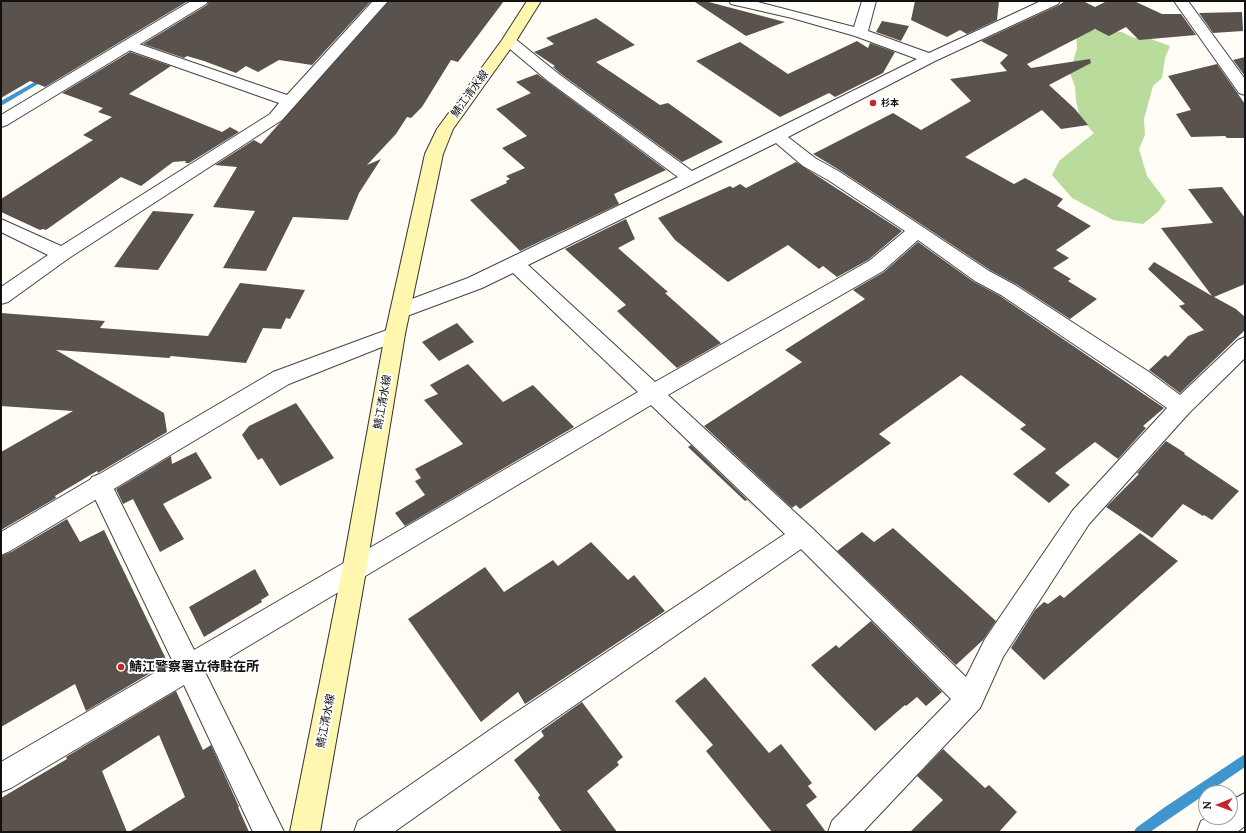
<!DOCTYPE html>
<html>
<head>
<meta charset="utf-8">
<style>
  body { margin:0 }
  #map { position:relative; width:1246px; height:833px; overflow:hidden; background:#fffdf5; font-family:Lora,serif }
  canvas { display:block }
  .frame { position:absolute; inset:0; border:2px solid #111; pointer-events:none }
  .north { position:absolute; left:1198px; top:785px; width:40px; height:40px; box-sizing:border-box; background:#fff; border:1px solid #a0a0a0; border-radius:50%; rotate:269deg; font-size:11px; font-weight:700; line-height:16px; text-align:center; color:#111 }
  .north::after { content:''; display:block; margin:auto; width:14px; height:18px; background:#c4262e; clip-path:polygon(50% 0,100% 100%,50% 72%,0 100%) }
</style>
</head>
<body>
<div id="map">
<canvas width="1246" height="833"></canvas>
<div class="frame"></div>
<div class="north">N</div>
</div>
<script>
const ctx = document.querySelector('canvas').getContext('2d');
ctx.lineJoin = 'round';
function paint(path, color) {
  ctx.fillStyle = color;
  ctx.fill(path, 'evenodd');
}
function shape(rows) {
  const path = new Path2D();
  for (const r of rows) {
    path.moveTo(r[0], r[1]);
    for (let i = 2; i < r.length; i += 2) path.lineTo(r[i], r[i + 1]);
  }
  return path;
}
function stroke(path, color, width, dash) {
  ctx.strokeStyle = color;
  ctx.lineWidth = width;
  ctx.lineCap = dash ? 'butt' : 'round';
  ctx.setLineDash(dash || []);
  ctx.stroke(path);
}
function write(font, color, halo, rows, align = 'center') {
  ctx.font = font + ' Lora,"Noto Sans JP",serif';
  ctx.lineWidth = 4;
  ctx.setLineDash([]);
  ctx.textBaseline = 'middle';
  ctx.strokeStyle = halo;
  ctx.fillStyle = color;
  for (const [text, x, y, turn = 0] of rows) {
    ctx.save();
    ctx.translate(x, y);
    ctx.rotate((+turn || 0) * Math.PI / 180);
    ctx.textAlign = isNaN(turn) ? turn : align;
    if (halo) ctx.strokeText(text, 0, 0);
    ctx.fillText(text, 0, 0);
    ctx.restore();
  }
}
paint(shape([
  [1084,29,1122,32,1134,38,1148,38,1170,46,1165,58,1162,78,1153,86,1144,119,1145,135,1139,149,1147,176,1166,201,1158,212,1143,224,1113,220,1072,198,1052,175,1059,161,1094,133,1080,118,1076,101,1075,87,1070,73,1077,48,1076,34]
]), '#b9dc9c');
paint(shape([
  [45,76,50,77,1,106,1,101,45,76],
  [1245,754,1245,767,1150,832,1134,832,1136,828,1165,807,1245,754]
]), '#3f96cf');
paint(shape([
  [1,1,188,1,45,87,30,81,1,98],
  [209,1,371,1,312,65,279,60,258,72,246,66,236,73,204,61,187,56,184,58,143,44,207,5],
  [389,1,504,1,458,62,451,60,422,107,411,118,407,117,396,134,367,165,381,159,359,193,348,220,293,217,266,271,223,268,255,211,213,207,237,167,215,165,254,140,261,144],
  [696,1,705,1,785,22,746,36,695,2],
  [915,1,999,1,997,20,967,34,960,30,947,37,911,20],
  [1065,1,1083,1,1095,7,1107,1,1134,1,1162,14,1181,14,1196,35,1139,40,1126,27,1109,36,1095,29,1027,64,1031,68,1090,59,1091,63,1049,85,1075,109,1088,125,1061,129,1042,110,965,157,1014,184,1025,178,1063,199,1057,206,1091,226,1056,250,1069,258,1053,268,1071,279,1068,281,1097,299,1070,319,1016,284,990,270,841,171,813,154,893,113,921,130,971,101,950,79,1007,71,1000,63,1008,55,981,41,1059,5],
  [1242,12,1243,31,1213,33,1199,13],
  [596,18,635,45,596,62,660,105,668,103,723,142,682,162,561,74,553,67,555,66,534,52,554,44,546,38],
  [882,21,909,26,901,41,876,32],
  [857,41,868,48,870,43,895,52,883,73,835,97,829,93,780,117,696,61,740,42,788,74],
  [130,52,171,66,129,94,222,132,230,127,239,132,189,163,185,163,186,161,173,162,141,186,121,177,46,230,43,229,40,230,1,212,1,199,93,140,83,135,112,117,98,112,103,108,62,93],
  [1245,57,1245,76,1233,60],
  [1217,64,1245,104,1245,138,1227,138,1225,136,1191,137,1176,114,1191,110,1168,76],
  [537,74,666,170,614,194,619,204,520,251,470,200,507,183,506,181,510,179,506,176,525,168,502,148,527,136,496,109,531,93,516,82],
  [796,162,902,231,868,260,837,277,823,266,819,269,788,245,728,282,675,240,658,218,730,186,733,188,740,184,746,188],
  [1222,187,1245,218,1245,284,1214,297,1236,309,1245,317,1245,330,1180,393,1149,370,1165,355,1168,357,1188,336,1204,330,1179,306,1185,304,1148,269,1154,262,1212,296,1161,228,1213,223,1188,189],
  [153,211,194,214,158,270,114,267],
  [626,219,635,239,618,248,668,292,665,293,721,343,677,368,617,311,626,305,565,249],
  [918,242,974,282,1000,296,1164,408,1143,426,1146,428,1118,459,1095,442,1055,473,1070,485,1049,503,1013,474,1046,449,1020,429,1026,425,961,375,879,434,891,443,800,509,796,505,792,508,704,426,802,362,785,350,865,299,853,290,884,272],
  [240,283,305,290,290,319,286,318,281,329,263,328,246,363,171,356,169,358,56,350,164,413,167,432,98,473,97,471,55,496,56,498,1,530,1,452,73,411,1,406,1,313,105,321,100,328,208,336],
  [457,323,474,342,439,361,422,342],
  [468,364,503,402,533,385,574,427,405,526,395,513,425,495,415,481,421,478,415,469,463,444,424,400,438,394,430,385],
  [296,403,334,458,280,486,262,458,258,460,242,435,249,426],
  [1166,441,1185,453,1184,454,1239,491,1212,520,1204,515,1203,516,1183,504,1152,538,1106,507,1139,474,1137,473],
  [691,445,764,516,747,500,745,501,688,447],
  [196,452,212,478,163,504,184,539,160,552,133,499,123,504,116,489,171,456,172,464],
  [67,519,80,542,104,530,166,659,162,662,164,665,86,711,75,684,1,727,1,556,11,552],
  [893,528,996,621,983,640,956,665,837,551,862,532,874,542],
  [1140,533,1178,561,1044,680,1011,648,1035,610,1044,602,1048,604,1060,595,1064,598],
  [591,542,628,580,634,575,665,611,525,704,518,692,481,722,408,619,485,567,504,592,553,560,558,566],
  [255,569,269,595,261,600,262,602,204,637,189,607],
  [871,621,942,692,926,706,917,697,906,706,905,705,875,731,811,665,836,645,839,648],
  [705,677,769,753,781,744,812,783,808,786,817,797,806,805,826,832,772,832,706,751,713,745,675,701],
  [176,691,203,750,211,745,239,807,238,807,249,832,129,832,185,797,159,735,102,771,127,832,1,832,1,798,67,759,66,757],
  [582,702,623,757,617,762,619,765,587,791,617,832,562,832,538,798,540,795,514,760,544,736,541,731],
  [943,749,985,788,989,785,1017,812,999,832,910,832,943,800,917,776]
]), '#5a524d');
const minor = shape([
  [373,1,388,1,282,120,69,258,8,302,1,304,1,287,48,255,1,232,1,219,61,246,270,114,279,103,123,48,121,45,123,42,128,41,133,42,287,95,373,1],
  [729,1,754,1,854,27,862,1,876,1,868,31,929,53,1041,1,1060,1,1058,4,935,61,788,137,815,158,840,172,989,271,1015,285,1149,372,1180,395,1238,340,1245,337,1245,358,1189,413,1089,524,1003,657,980,708,863,832,828,832,832,821,951,699,801,549,520,743,394,832,354,832,358,821,500,723,785,534,651,405,205,672,284,832,253,832,184,685,11,788,1,792,1,762,173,662,88,484,92,477,100,474,108,477,194,650,638,392,513,273,482,288,407,316,400,318,393,316,390,311,393,306,468,278,678,177,548,81,504,44,502,41,504,38,509,37,514,38,560,75,692,171,917,59,855,36,792,18,731,4,729,1],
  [776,143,803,166,828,180,905,231,869,261,655,382,528,265,776,143],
  [918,240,975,281,1001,295,1133,384,1167,408,1073,510,985,639,966,677,812,528,668,395,883,271,918,240],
  [1174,1,1188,1,1245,79,1245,95,1239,93,1174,1],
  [1245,793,1245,826,1237,832,1197,832,1201,821,1208,817,1230,817,1230,801,1245,793]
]);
const tertiary = shape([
  [191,1,208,1,206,4,7,125,1,127,1,115,191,1],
  [395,327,402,329,405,334,402,339,289,384,10,551,1,555,1,532,273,372,395,327]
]);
const secondary = shape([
  [527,1,541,1,516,41,453,129,443,154,405,334,366,571,320,832,290,832,342,571,385,334,425,154,437,129,502,40,527,1]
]);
stroke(minor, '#444', 2);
stroke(tertiary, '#444', 2);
stroke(secondary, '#333', 2);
paint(minor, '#fff');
paint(tertiary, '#fff');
paint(secondary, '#fff6b0');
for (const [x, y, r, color] of [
  [873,103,4,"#c4262e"],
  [121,667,4,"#c4262e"]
]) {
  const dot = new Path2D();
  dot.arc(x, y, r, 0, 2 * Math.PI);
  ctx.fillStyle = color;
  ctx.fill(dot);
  stroke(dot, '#fff', 1.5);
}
write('bold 9px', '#111', '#fff', [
  ["杉本",881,103]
], 'left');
write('11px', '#111', '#fff', [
  ["鯖江清水線",470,94,-54],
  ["鯖江清水線",383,402,-80],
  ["鯖江清水線",326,721,-79]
]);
write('bold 13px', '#111', '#fff', [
  ["鯖江警察署立待駐在所",129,667]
], 'left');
</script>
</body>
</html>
